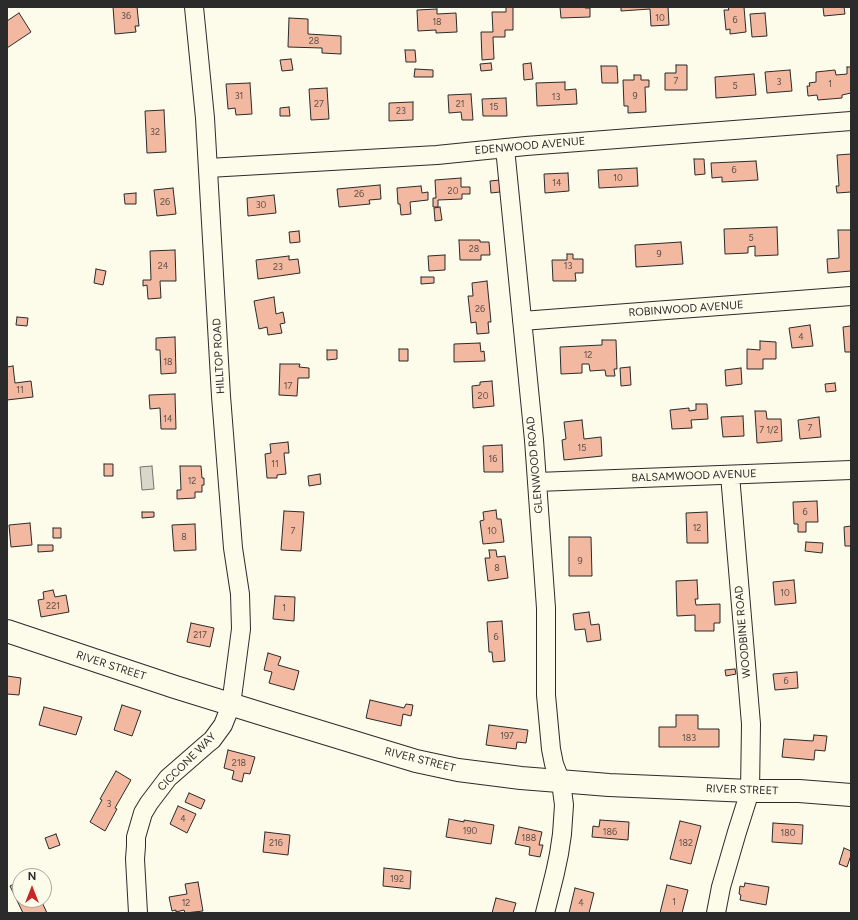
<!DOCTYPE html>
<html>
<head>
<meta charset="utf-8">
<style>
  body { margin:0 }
  #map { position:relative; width:858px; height:920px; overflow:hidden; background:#fdfbea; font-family:Figtree,sans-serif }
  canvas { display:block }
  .frame { position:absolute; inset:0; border:8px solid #2b2b2b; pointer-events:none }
  .north { position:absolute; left:12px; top:868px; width:40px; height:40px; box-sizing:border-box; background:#fdfbea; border:1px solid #a9a89e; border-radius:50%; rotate:0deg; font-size:11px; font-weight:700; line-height:16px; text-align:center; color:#2b2b2b }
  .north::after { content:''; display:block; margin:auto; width:14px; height:18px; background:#c62828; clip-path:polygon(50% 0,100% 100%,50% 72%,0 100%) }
</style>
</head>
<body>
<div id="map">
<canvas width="858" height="920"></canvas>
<div class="frame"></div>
<div class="north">N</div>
</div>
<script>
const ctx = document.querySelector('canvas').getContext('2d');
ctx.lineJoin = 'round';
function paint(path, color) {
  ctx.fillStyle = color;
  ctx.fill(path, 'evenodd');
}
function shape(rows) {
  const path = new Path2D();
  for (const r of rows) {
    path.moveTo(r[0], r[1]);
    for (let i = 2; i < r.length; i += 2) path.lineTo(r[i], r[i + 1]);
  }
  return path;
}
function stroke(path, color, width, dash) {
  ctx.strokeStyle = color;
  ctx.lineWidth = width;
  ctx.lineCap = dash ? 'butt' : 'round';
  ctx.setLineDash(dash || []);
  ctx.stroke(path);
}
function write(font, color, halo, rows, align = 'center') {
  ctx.font = font + ' Figtree,sans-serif';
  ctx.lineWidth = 3;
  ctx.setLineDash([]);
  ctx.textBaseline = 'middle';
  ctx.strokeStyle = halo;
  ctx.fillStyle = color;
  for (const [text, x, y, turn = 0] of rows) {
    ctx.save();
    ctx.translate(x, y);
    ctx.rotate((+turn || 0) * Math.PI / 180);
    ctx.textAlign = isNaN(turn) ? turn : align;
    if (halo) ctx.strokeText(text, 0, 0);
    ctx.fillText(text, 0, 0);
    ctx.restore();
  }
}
const water = shape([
  [152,466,154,489,142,490,140,467,152,466]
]);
paint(water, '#d8d7c9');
stroke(water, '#74746e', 1);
const building = shape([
  [113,7,137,7,139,26,135,26,136,32,115,34,113,7],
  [506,7,513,7,513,30,505,30,505,37,493,37,494,59,482,60,481,32,493,32,492,12,506,12,506,7],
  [560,7,585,7,585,8,590,8,590,17,561,18,560,7],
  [621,7,668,7,669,25,651,26,650,9,621,11,621,7],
  [728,7,744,7,746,32,730,34,730,29,726,30,724,10,729,10,728,7],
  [823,7,844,7,845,14,824,16,823,7],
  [437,9,437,14,456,13,457,32,436,33,436,30,418,31,417,10,437,9],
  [19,13,31,32,7,48,7,21,19,13],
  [765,13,767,36,752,37,750,14,765,13],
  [289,18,308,19,308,34,341,36,341,54,322,53,322,48,288,47,289,18],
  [405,50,415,50,416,62,406,62,405,50],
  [291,59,293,70,282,71,280,60,291,59],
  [491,63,492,70,481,71,480,64,491,63],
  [531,63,533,79,524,80,523,64,531,63],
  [676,65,687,65,687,90,665,90,665,73,676,73,676,65],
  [601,66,617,66,618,83,602,83,601,66],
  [847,67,851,67,851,93,842,95,842,98,818,100,817,95,808,96,807,86,810,86,809,83,816,82,816,72,835,70,836,75,847,74,847,67],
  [415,69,433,70,433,77,414,77,415,69],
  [790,70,792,91,767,93,765,72,790,70],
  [754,74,756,95,716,98,715,77,754,74],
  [634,75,641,75,641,80,649,80,649,87,645,87,646,112,628,113,628,106,624,106,623,80,634,80,634,75],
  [565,82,565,90,576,89,577,104,537,106,536,83,565,82],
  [250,83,252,114,236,115,235,108,228,109,226,84,250,83],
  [327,88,329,119,311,120,309,89,327,88],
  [471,94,473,120,462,120,461,112,449,113,448,95,471,94],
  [506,98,507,116,483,116,482,99,506,98],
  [413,102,413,120,389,121,389,103,413,102],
  [289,107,290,116,280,116,280,108,289,107],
  [164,110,166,152,147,153,145,111,164,110],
  [851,154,851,192,837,193,836,186,839,186,837,155,851,154],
  [694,159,704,159,705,174,695,175,694,159],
  [756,161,758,180,722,182,722,177,712,178,711,163,756,161],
  [637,168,638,186,599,188,598,170,637,168],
  [568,173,569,191,545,193,544,174,568,173],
  [461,178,461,187,470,187,470,194,462,194,462,199,438,200,438,207,433,207,433,198,436,198,435,180,461,178],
  [500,180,500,192,491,193,490,181,500,180],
  [380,185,381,199,369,200,370,204,339,207,337,189,380,185],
  [421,186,422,193,428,192,428,200,410,202,411,214,401,215,400,204,398,204,397,188,421,186],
  [173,188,176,214,157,216,154,190,173,188],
  [136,193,136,204,125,204,124,194,136,193],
  [274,195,276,213,248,216,247,198,274,195],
  [440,207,442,220,435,221,434,208,440,207],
  [777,227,778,255,755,256,755,246,748,247,748,253,725,254,724,229,777,227],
  [838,230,851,230,851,271,828,273,827,259,839,258,838,230],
  [299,231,300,242,290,243,289,232,299,231],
  [459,240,480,240,480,242,489,242,490,255,481,255,481,260,460,260,459,240],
  [681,242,683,264,636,267,635,245,681,242],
  [175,250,176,281,160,281,161,298,148,299,147,285,143,286,143,280,151,280,150,251,175,250],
  [567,254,573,254,573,259,583,259,583,273,575,273,576,281,553,281,552,260,567,260,567,254],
  [445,255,445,270,429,271,428,256,445,255],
  [289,256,289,260,298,259,300,273,258,279,256,260,289,256],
  [96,269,106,271,103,285,94,283,96,269],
  [421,277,434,277,434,283,421,284,421,277],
  [487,281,491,322,488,322,489,333,477,334,476,322,471,323,468,296,473,296,472,283,487,281],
  [274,297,276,314,283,312,285,323,280,324,282,333,268,335,267,327,259,329,254,301,274,297],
  [17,317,28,318,27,326,16,325,17,317],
  [810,325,813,346,792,348,789,328,810,325],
  [851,326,851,352,845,352,843,327,851,326],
  [175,337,176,373,161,374,160,350,156,350,156,338,175,337],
  [602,340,616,340,617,369,614,369,615,376,606,376,605,370,590,371,589,364,582,364,582,373,561,374,560,347,602,345,602,340],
  [760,341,776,342,776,359,763,359,763,369,747,369,747,349,760,350,760,341],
  [480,343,481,352,484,351,485,361,454,362,454,344,480,343],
  [399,349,408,349,408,361,399,361,399,349],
  [327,350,337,350,337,359,327,360,327,350],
  [280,364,300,364,299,367,309,368,309,378,298,378,297,396,279,395,280,364],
  [13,366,15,383,31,381,33,397,7,400,7,367,13,366],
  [630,367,631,385,621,386,620,368,630,367],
  [741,368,742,384,726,386,725,370,741,368],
  [492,381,494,406,473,408,472,386,480,385,480,382,492,381],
  [835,383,836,391,826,392,825,384,835,383],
  [175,394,176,429,161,429,160,408,150,409,149,395,175,394],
  [696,404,707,404,708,419,691,420,692,428,672,429,670,410,689,408,689,411,696,410,696,404],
  [755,411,766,411,767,419,781,419,782,441,757,443,755,411],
  [743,416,744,436,723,437,721,417,743,416],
  [819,417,821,437,800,439,798,420,819,417],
  [582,420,584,439,601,437,602,456,564,460,562,440,566,439,564,422,582,420],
  [288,442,289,453,284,453,286,474,277,475,277,478,267,478,265,454,271,453,270,444,288,442],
  [502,445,503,472,484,472,483,446,502,445],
  [104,464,113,464,113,476,104,476,104,464],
  [180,466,201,466,202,478,204,478,204,485,202,485,202,492,195,492,195,498,177,499,177,490,181,490,180,466],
  [320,474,321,484,309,486,308,476,320,474],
  [817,501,818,522,806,522,806,532,798,532,798,524,794,524,793,502,817,501],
  [496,510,497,519,501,519,504,542,483,544,480,521,484,520,483,512,496,510],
  [284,511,304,512,301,551,281,550,284,511],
  [142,512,154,512,154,517,142,518,142,512],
  [707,512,708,543,687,543,686,513,707,512],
  [30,523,32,545,11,547,9,525,30,523],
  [195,524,196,550,174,551,172,525,195,524],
  [851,526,851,546,845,546,844,527,851,526],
  [53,528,61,528,61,538,53,538,53,528],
  [569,537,591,537,592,576,569,576,569,537],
  [806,542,823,543,822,553,805,551,806,542],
  [38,545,53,545,53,551,38,552,38,545],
  [489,550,496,550,497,557,505,556,508,578,488,581,485,558,490,558,489,550],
  [697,580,698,599,695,599,696,605,720,604,720,623,714,623,714,631,695,631,695,615,677,616,676,581,697,580],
  [794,580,796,603,775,605,773,582,794,580],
  [53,590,55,597,66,595,69,612,41,617,38,600,44,599,43,592,53,590],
  [275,596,295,597,294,621,273,619,275,596],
  [589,612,591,625,599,624,601,640,587,642,585,629,575,630,573,614,589,612],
  [502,621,505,661,493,662,492,652,489,652,487,622,502,621],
  [191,623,214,628,210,647,187,642,191,623],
  [268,653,281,657,278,665,299,671,294,690,269,683,272,672,264,670,268,653],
  [735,669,736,674,726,676,725,670,735,669],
  [797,672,798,688,775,690,773,674,797,672],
  [7,676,21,678,19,695,7,694,7,676],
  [370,700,404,708,406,704,413,705,411,716,403,714,401,726,366,718,370,700],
  [122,705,141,711,132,736,114,730,122,705],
  [44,707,82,717,76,735,39,725,44,707],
  [676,715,698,715,698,729,719,729,719,747,659,747,659,727,676,727,676,715],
  [489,725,528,730,526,743,517,742,516,749,486,745,489,725],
  [814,735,827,736,825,751,815,750,814,760,782,757,784,739,813,741,814,735],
  [228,750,255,757,250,774,244,773,242,782,232,779,234,771,224,768,228,750],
  [116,771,131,780,115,808,117,809,105,831,90,822,102,800,100,799,116,771],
  [189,793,205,800,201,809,185,802,189,793],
  [178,806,196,814,187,833,170,824,178,806],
  [449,819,464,822,464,820,494,825,491,844,446,837,449,819],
  [600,820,629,822,628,840,592,837,593,826,599,827,600,820],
  [680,821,701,826,691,864,670,859,680,821],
  [773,823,803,825,802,844,772,842,773,823],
  [519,827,542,832,539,845,543,845,540,857,529,855,530,847,515,844,519,827],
  [265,832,290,835,288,855,263,852,265,832],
  [56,834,60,845,49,849,45,838,56,834],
  [844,848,851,851,851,855,847,867,839,864,844,848],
  [384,868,411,871,410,889,383,886,384,868],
  [20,881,20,900,41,900,47,913,23,913,10,886,20,881],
  [198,882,203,911,185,913,184,910,176,912,176,910,172,911,169,897,187,894,185,884,198,882],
  [745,883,769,887,766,905,740,900,741,895,739,894,740,886,744,887,745,883],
  [667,885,688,890,682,913,660,913,667,885],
  [575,888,594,893,589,913,569,913,575,888],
  [496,898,516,903,513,913,492,913,496,898]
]);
paint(building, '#f2b8a0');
stroke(building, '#2b2b2b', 1);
const minor = shape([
  [505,148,534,440,546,608,546,695,551,749,554,764,561,782,564,805,562,834,559,854,555,873,545,913],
  [208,168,437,155,526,146,851,121],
  [522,321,851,296],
  [537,482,851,470],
  [138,913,135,859,136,846,136,837,143,813,149,803,168,778,207,744,212,740,223,725,231,705,241,629,240,594,233,548,221,396,205,118,194,7],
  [716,913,721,887,737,832,750,791,751,724,730,475]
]);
const major = shape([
  [7,631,175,687,275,718,416,761,458,770,521,778,609,785,750,791,799,791,851,795]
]);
stroke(minor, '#2b2b2b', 20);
stroke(major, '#2b2b2b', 24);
stroke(minor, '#fdfbea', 18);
stroke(major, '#fdfbea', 22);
write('9px', '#5d4e48', null, [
  ["36",126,16],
  ["10",660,18],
  ["6",735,20],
  ["18",437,22],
  ["28",314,41],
  ["7",676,81],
  ["3",779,82],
  ["1",830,84],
  ["5",735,86],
  ["31",239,96],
  ["9",635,96],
  ["13",556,97],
  ["27",319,104],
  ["21",460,104],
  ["15",494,107],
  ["23",401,111],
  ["32",155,132],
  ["6",734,170],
  ["10",618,178],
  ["14",557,183],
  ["20",453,191],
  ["26",359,194],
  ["26",165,202],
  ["30",261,205],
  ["5",751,238],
  ["28",474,249],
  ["9",659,254],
  ["24",163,266],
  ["13",568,266],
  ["23",278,267],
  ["26",480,309],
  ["4",801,337],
  ["12",588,355],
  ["18",168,362],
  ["17",288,386],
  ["11",20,390],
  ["20",483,396],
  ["14",168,419],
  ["7",810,428],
  ["7 1/2",769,430],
  ["15",582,448],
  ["16",493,459],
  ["11",275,464],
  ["12",192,481],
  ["6",805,512],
  ["12",697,528],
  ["7",293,531],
  ["10",492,531],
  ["8",184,537],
  ["9",580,561],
  ["8",497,568],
  ["10",785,593],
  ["221",53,606],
  ["1",284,608],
  ["217",200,635],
  ["6",496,637],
  ["6",786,681],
  ["197",507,736],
  ["183",689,738],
  ["218",239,763],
  ["3",109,804],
  ["4",183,819],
  ["190",470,831],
  ["186",610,832],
  ["180",788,833],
  ["188",529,838],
  ["216",276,843],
  ["182",686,843],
  ["192",397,879],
  ["1",674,902],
  ["12",186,903],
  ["4",581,903]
]);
write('11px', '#2b2b2b', '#fdfbea', [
  ["EDENWOOD AVENUE",530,146,-5],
  ["ROBINWOOD AVENUE",686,309,-4],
  ["HILLTOP ROAD",219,356,-93],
  ["GLENWOOD ROAD",535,465,-95],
  ["BALSAMWOOD AVENUE",694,476,-2],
  ["WOODBINE ROAD",743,632,-95],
  ["RIVER STREET",111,666,18],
  ["RIVER STREET",420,760,14],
  ["CICCONE WAY",187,762,-45],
  ["RIVER STREET",742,790,2]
]);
</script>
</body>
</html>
